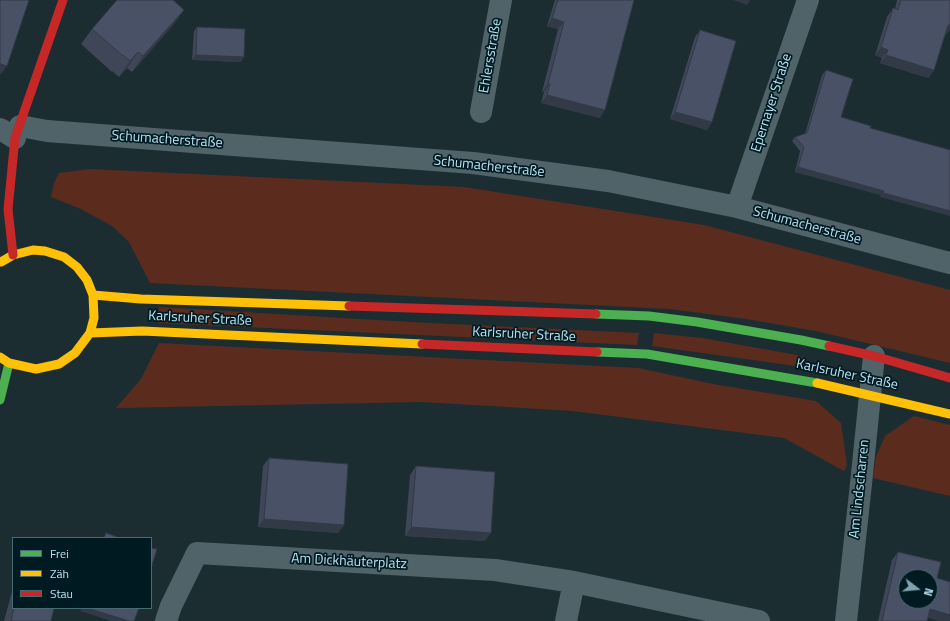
<!DOCTYPE html>
<html>
<head>
<meta charset="utf-8">
<style>
  body { margin:0 }
  #map { position:relative; width:950px; height:621px; overflow:hidden; background:#1c2d32; font-family:"Titillium Web",sans-serif }
  canvas { display:block }
  .legend { position:absolute; left:12px; top:537px; width:140px; height:72px; box-sizing:border-box; background:#001a22; border:1px solid #486a74; margin:0; padding:5px 7px; list-style:none; font-size:12px; color:#b5e3f0 }
  .legend li { display:flex; align-items:center; gap:8px; height:20px }
  .legend b { width:20px; border:1px solid #486a74 }
  .north { position:absolute; left:898px; top:569px; width:40px; height:40px; box-sizing:border-box; background:#001a22; border:1px solid #486a74; border-radius:50%; rotate:106deg; font-size:11px; font-weight:700; line-height:16px; text-align:center; color:#b5e3f0 }
  .north::after { content:''; display:block; margin:auto; width:14px; height:18px; background:#7fa3ae; clip-path:polygon(50% 0,100% 100%,50% 72%,0 100%) }
</style>
</head>
<body>
<div id="map">
<canvas width="950" height="621"></canvas>
<ul class="legend">
<li><b style="height:5px;background:#4caf50"></b>Frei</li>
<li><b style="height:5px;background:#ffc107"></b>Zäh</li>
<li><b style="height:5px;background:#c62828"></b>Stau</li>
</ul>
<div class="north">N</div>
</div>
<script>
const ctx = document.querySelector('canvas').getContext('2d');
ctx.lineJoin = 'round';
function paint(path, color) {
  ctx.fillStyle = color;
  ctx.fill(path, 'evenodd');
}
function shape(rows) {
  const path = new Path2D();
  for (const r of rows) {
    path.moveTo(r[0], r[1]);
    for (let i = 2; i < r.length; i += 2) path.lineTo(r[i], r[i + 1]);
  }
  return path;
}
function stroke(path, color, width, dash) {
  ctx.strokeStyle = color;
  ctx.lineWidth = width;
  ctx.lineCap = dash ? 'butt' : 'round';
  ctx.setLineDash(dash || []);
  ctx.stroke(path);
}
function write(font, color, halo, rows, align = 'center') {
  ctx.font = font + ' "Titillium Web",sans-serif';
  ctx.lineWidth = 3.5;
  ctx.setLineDash([]);
  ctx.textBaseline = 'middle';
  ctx.strokeStyle = halo;
  ctx.fillStyle = color;
  for (const [text, x, y, turn = 0] of rows) {
    ctx.save();
    ctx.translate(x, y);
    ctx.rotate((+turn || 0) * Math.PI / 180);
    ctx.textAlign = isNaN(turn) ? turn : align;
    if (halo) ctx.strokeText(text, 0, 0);
    ctx.fillText(text, 0, 0);
    ctx.restore();
  }
}
paint(shape([
  [90,169,464,187,704,225,950,290,950,363,816,331,746,319,670,309,150,283,129,242,112,226,81,209,51,197,54,183,59,173],
  [159,307,410,322,639,333,637,345,158,323],
  [654,333,702,338,797,355,804,358,807,363,803,367,652,346],
  [159,343,638,368,713,384,816,401,841,423,847,465,844,471,784,438,573,411,422,402,116,408,141,379],
  [914,416,950,425,950,496,873,478,876,457,885,436]
]), '#5b2c1e');
stroke(shape([
  [481,112,501,0],
  [20,126,47,131,473,163,608,181,737,207,950,263],
  [0,129,15,138],
  [737,207,808,0],
  [166,621,171,606,197,553,495,570,574,582,759,621],
  [566,621,574,582],
  [846,621,861,484,874,356]
]), '#4f6368', 22);
stroke(shape([
  [596,314,649,316,697,322,801,340,829,346],
  [597,352,647,354,817,383],
  [0,400,9,363]
]), '#4caf50', 9);
stroke(shape([
  [93,295,141,299,349,306],
  [90,333,142,331,422,344],
  [0,357,9,363,36,369,59,364,75,353,90,333,94,318,93,295,87,280,77,267,64,257,45,251,33,250,13,255,1,262],
  [817,383,950,414]
]), '#ffc107', 9);
stroke(shape([
  [13,255,8,209,15,138,63,0],
  [349,306,596,314],
  [422,344,597,352],
  [829,346,874,356,950,378]
]), '#c62828', 9);
paint(shape([
  [555,0,634,0,600,118,541,103,544,92,542,92,558,29,547,26],
  [897,0,950,0,950,29,945,35,934,70,928,78,880,63,882,58,875,55,887,17,893,8,895,9],
  [184,10,173,25,132,72,127,68,119,77,112,71,112,72,81,44,92,29],
  [197,27,241,62,192,60,194,31],
  [700,30,712,122,707,130,670,119,695,37],
  [826,70,841,117,870,128,950,150,880,197,881,195,795,172,800,151,792,141,795,137,805,134,822,75],
  [269,458,344,525,338,533,258,527,263,466],
  [416,466,485,541,405,536,410,475],
  [898,552,928,618,927,621,878,621,892,560],
  [13,588,13,608,54,608,51,621,4,621]
]), '#3e4657');
paint(shape([
  [733,0,750,0,747,5],
  [184,10,173,25,132,72,143,56],
  [552,18,564,22,558,29,547,26],
  [948,25,950,25,950,29,946,35,942,33],
  [881,47,888,50,882,58,875,55],
  [138,52,127,68,119,77,130,61],
  [196,55,244,57,241,62,192,60],
  [886,55,934,70,928,78,880,63],
  [0,64,7,66,1,74,0,74],
  [548,84,550,84,544,92,542,92],
  [547,95,605,110,600,118,541,103],
  [675,112,712,122,707,130,670,119],
  [798,167,884,191,881,195,795,172],
  [883,193,950,211,950,216,880,197],
  [264,519,344,525,338,533,258,527],
  [411,527,491,533,485,541,405,536],
  [82,608,87,608,129,621,111,621,80,611],
  [930,609,950,615,950,621,939,621,925,617]
]), '#323947');
const building = shape([
  [0,0,29,0,7,66,0,64,0,0],
  [117,0,173,0,184,10,143,56,138,52,130,61,123,55,123,56,92,29,117,0],
  [558,0,634,0,605,110,547,95,550,84,548,84,564,22,552,18,558,0],
  [901,0,950,0,950,25,948,25,934,70,886,55,888,50,881,47,893,8,898,10,901,0],
  [197,27,245,29,244,57,196,55,197,27],
  [700,30,736,41,712,122,675,112,700,30],
  [826,70,853,79,841,117,871,126,870,128,950,150,950,211,883,193,884,191,798,167,804,147,795,137,807,133,826,70],
  [269,458,348,464,344,525,264,519,269,458],
  [416,466,495,472,491,533,411,527,416,466],
  [106,533,120,538,104,538,106,533],
  [151,548,157,549,151,568,151,548],
  [898,552,941,562,937,578,950,582,950,615,930,609,927,621,882,621,898,552],
  [906,577,930,577,930,601,906,601,906,577],
  [14,608,54,608,51,621,11,621,14,608],
  [87,608,139,608,134,621,129,621,87,608]
]);
paint(building, '#485165');
stroke(building, '#323947', 1);
write('14px', '#b5e3f0', '#001a22', [
  ["Ehlersstraße",491,56,-80],
  ["Epernayer Straße",772,103,-72],
  ["Schumacherstraße",167,140,4],
  ["Schumacherstraße",489,167,6],
  ["Schumacherstraße",807,226,15],
  ["Karlsruher Straße",200,319,3],
  ["Karlsruher Straße",524,335,3],
  ["Karlsruher Straße",847,375,12],
  ["Am Lindscharren",860,489,-84],
  ["Am Dickhäuterplatz",349,562,3]
]);
</script>
</body>
</html>
